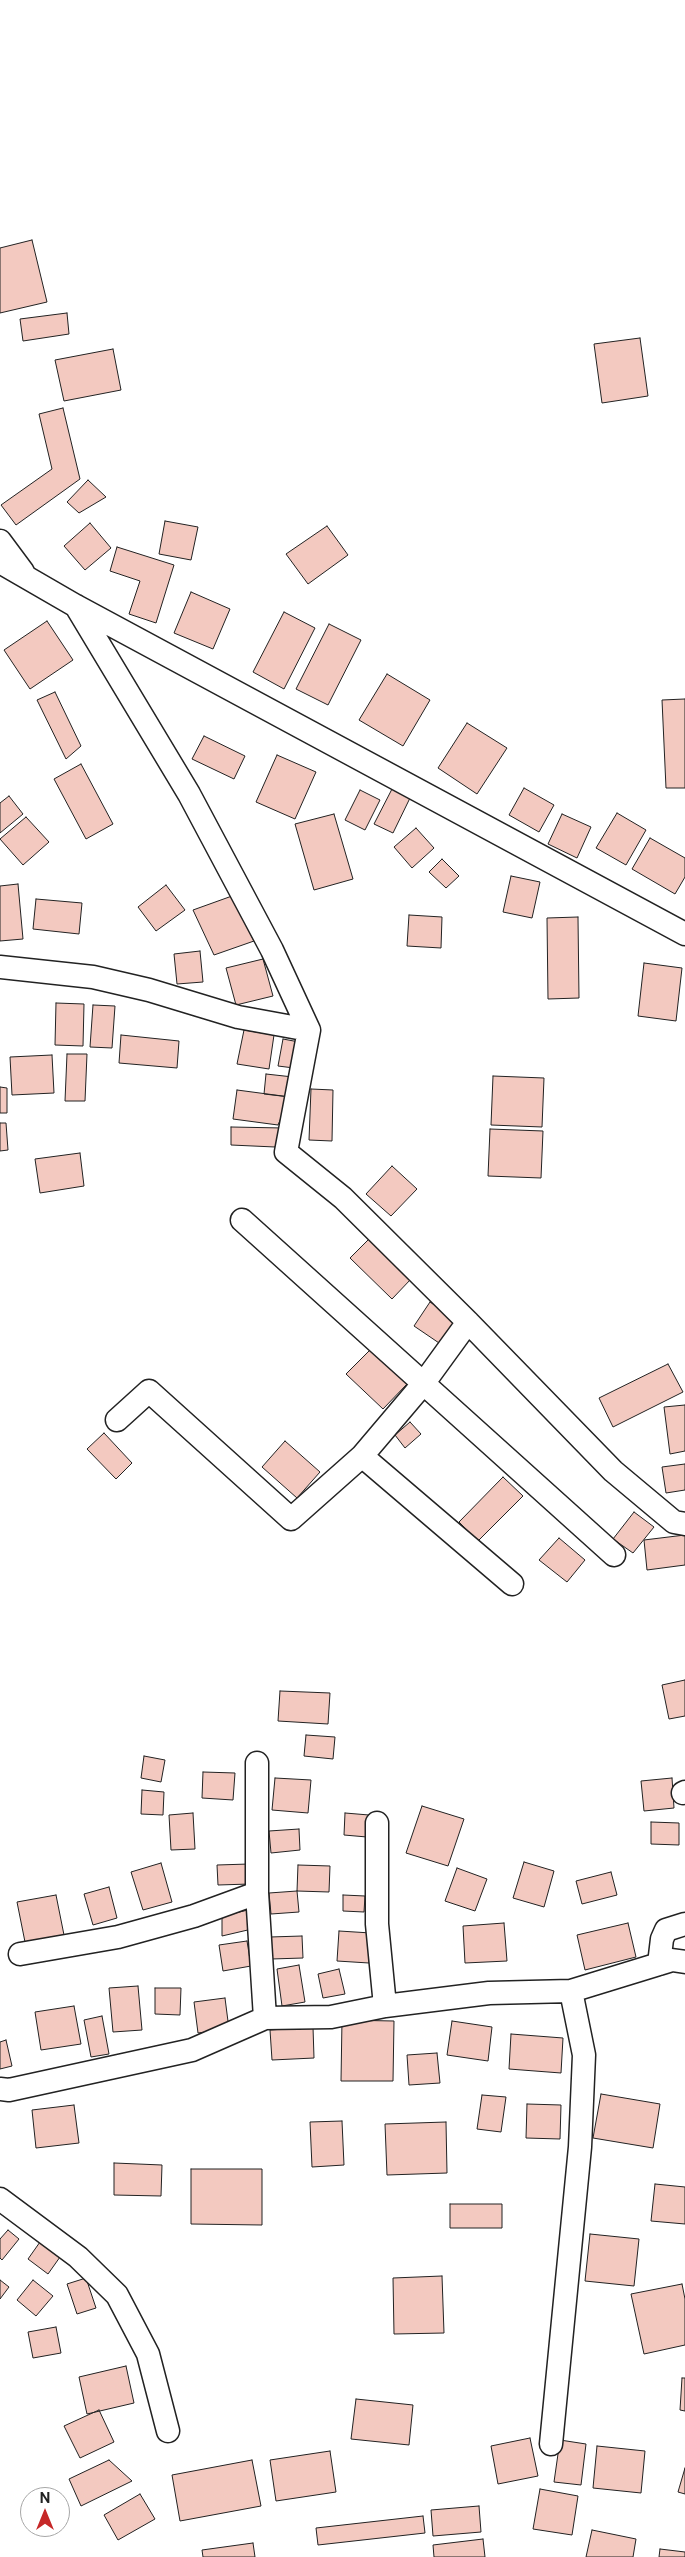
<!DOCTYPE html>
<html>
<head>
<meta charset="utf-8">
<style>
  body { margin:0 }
  #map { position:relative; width:685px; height:2557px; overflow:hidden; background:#fff; font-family:"Public Sans",sans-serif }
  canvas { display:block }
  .north { position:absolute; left:20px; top:2487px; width:50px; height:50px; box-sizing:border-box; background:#fff; border:1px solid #a7a7a7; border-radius:50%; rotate:0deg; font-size:14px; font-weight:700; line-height:20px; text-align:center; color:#222 }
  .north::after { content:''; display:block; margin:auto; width:18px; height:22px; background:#c62828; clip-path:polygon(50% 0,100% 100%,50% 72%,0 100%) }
</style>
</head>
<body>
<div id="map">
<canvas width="685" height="2557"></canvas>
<div class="north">N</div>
</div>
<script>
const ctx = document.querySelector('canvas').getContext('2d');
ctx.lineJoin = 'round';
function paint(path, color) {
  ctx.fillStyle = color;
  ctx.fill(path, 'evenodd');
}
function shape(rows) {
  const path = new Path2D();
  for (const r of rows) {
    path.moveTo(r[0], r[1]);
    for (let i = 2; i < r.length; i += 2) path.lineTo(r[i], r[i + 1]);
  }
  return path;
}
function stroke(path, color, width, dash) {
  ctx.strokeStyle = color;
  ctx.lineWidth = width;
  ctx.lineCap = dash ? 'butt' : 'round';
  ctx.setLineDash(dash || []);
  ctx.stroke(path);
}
const building = shape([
  [32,240,47,302,0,313,0,248,32,240],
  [67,313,69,334,23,341,20,319,67,313],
  [640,338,648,396,602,403,594,344,640,338],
  [113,349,121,390,64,401,55,360,113,349],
  [63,408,80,479,16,525,1,505,52,469,39,414,63,408],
  [88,480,106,497,79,513,67,502,88,480],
  [165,521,198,527,191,560,159,554,165,521],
  [90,523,111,548,85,570,64,546,90,523],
  [327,526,348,555,308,584,286,554,327,526],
  [117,547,174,565,156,623,129,614,140,581,110,571,117,547],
  [191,592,230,609,213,649,174,633,191,592],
  [284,612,315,628,284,689,253,672,284,612],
  [47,621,73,660,30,689,4,650,47,621],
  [329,624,361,640,328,705,296,689,329,624],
  [387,674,430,700,403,746,359,720,387,674],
  [55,692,81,746,66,759,37,700,55,692],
  [685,699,685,788,666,788,662,700,685,699],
  [467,723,507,748,477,794,438,768,467,723],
  [204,736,245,756,234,779,192,759,204,736],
  [277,755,316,772,295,819,256,802,277,755],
  [81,764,113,824,86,839,54,779,81,764],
  [524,788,554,805,539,832,509,815,524,788],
  [392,789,410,798,393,833,374,824,392,789],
  [360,790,380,800,365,830,345,820,360,790],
  [9,796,23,814,0,833,0,803,9,796],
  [617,813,646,830,626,865,596,848,617,813],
  [334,814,353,879,314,890,295,824,334,814],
  [562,814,591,827,577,858,548,844,562,814],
  [26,817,49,842,23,865,0,839,26,817],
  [416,828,434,848,412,868,394,847,416,828],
  [650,838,685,858,685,877,675,894,632,869,650,838],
  [442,859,459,876,446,888,429,872,442,859],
  [511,876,540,882,532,918,503,912,511,876],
  [18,884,23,939,0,941,0,886,18,884],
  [166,885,185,910,156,931,138,907,166,885],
  [232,896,254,941,214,955,193,910,232,896],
  [36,899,82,903,79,934,33,929,36,899],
  [409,915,442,917,441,948,407,946,409,915],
  [578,917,579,998,548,999,547,918,578,917],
  [200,951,203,982,177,984,174,954,200,951],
  [263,959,273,996,236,1005,226,968,263,959],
  [644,963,682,968,676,1021,638,1016,644,963],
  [56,1003,84,1004,83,1046,55,1045,56,1003],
  [93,1005,115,1006,112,1048,90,1047,93,1005],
  [244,1030,274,1035,269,1069,237,1064,244,1030],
  [121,1035,179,1041,177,1068,119,1063,121,1035],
  [283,1039,299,1042,294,1068,278,1066,283,1039],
  [67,1054,87,1054,85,1101,65,1101,67,1054],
  [52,1055,54,1093,12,1095,10,1057,52,1055],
  [266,1074,293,1077,290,1097,264,1094,266,1074],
  [493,1076,544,1078,542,1127,491,1125,493,1076],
  [0,1087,7,1088,7,1113,0,1113,0,1087],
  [311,1089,333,1090,332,1141,309,1140,311,1089],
  [237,1090,290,1097,278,1125,233,1119,237,1090],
  [0,1123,6,1123,8,1150,0,1151,0,1123],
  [231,1127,283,1128,275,1147,231,1145,231,1127],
  [490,1129,543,1131,541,1178,488,1176,490,1129],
  [80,1153,84,1186,40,1193,35,1159,80,1153],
  [392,1166,417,1189,391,1216,366,1194,392,1166],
  [370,1238,411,1279,392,1299,350,1258,370,1238],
  [430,1302,458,1321,442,1345,414,1326,430,1302],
  [370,1350,407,1384,383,1409,346,1374,370,1350],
  [668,1364,683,1392,613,1427,599,1398,668,1364],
  [685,1405,685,1451,670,1454,664,1407,685,1405],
  [410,1422,421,1434,405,1448,395,1435,410,1422],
  [104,1433,132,1463,116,1479,87,1449,104,1433],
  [285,1441,320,1472,297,1498,262,1467,285,1441],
  [685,1464,685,1490,666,1493,662,1467,685,1464],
  [503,1477,523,1496,478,1541,459,1522,503,1477],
  [634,1512,654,1527,633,1553,613,1539,634,1512],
  [685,1535,685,1565,647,1570,644,1540,685,1535],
  [559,1538,585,1560,567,1582,539,1560,559,1538],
  [685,1680,685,1716,669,1719,662,1685,685,1680],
  [280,1691,330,1693,328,1724,278,1721,280,1691],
  [306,1735,335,1737,333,1759,304,1756,306,1735],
  [144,1756,165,1760,161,1782,141,1778,144,1756],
  [203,1772,235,1773,233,1800,202,1798,203,1772],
  [275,1778,311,1780,308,1813,272,1810,275,1778],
  [672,1778,674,1808,644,1811,641,1781,672,1778],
  [142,1790,164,1792,163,1815,141,1814,142,1790],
  [422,1806,464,1819,448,1866,406,1853,422,1806],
  [193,1813,195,1849,171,1850,169,1815,193,1813],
  [345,1813,369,1815,367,1837,344,1835,345,1813],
  [651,1822,679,1823,679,1845,651,1844,651,1822],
  [299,1829,300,1850,271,1853,269,1831,299,1829],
  [524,1862,554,1871,544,1907,513,1898,524,1862],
  [161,1863,172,1902,143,1910,131,1872,161,1863],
  [249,1864,250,1884,218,1885,217,1865,249,1864],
  [298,1865,330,1866,329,1892,297,1891,298,1865],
  [457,1868,487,1879,475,1911,445,1901,457,1868],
  [611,1872,617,1895,582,1904,576,1881,611,1872],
  [109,1887,117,1918,93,1925,84,1894,109,1887],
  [297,1891,299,1912,271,1914,269,1893,297,1891],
  [56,1895,64,1935,25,1942,17,1902,56,1895],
  [343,1895,365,1896,364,1912,343,1911,343,1895],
  [248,1910,252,1929,222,1936,222,1916,248,1910],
  [504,1923,507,1961,465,1963,463,1926,504,1923],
  [628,1923,636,1957,585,1970,577,1935,628,1923],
  [339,1931,371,1933,369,1963,337,1961,339,1931],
  [302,1936,303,1958,271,1959,270,1937,302,1936],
  [247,1941,251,1966,223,1971,219,1945,247,1941],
  [299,1965,305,2002,282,2006,277,1969,299,1965],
  [339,1969,345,1994,323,1998,318,1974,339,1969],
  [138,1986,142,2030,113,2032,109,1988,138,1986],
  [155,1988,181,1988,180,2015,155,2014,155,1988],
  [225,1998,229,2029,198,2033,194,2002,225,1998],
  [74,2006,81,2044,41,2050,35,2012,74,2006],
  [102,2016,109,2054,91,2057,84,2020,102,2016],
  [342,2020,394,2021,393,2081,341,2081,342,2020],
  [452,2021,492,2027,488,2061,447,2055,452,2021],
  [313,2027,314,2058,272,2060,270,2030,313,2027],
  [511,2034,563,2038,561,2073,509,2069,511,2034],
  [6,2040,12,2066,0,2069,0,2042,6,2040],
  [437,2053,440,2083,409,2085,407,2055,437,2053],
  [601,2094,660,2104,653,2148,593,2138,601,2094],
  [482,2095,506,2097,501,2132,477,2129,482,2095],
  [527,2104,561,2105,560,2139,526,2138,527,2104],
  [74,2105,79,2143,36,2148,32,2110,74,2105],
  [342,2121,344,2165,312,2167,310,2122,342,2121],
  [446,2122,447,2173,387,2175,385,2124,446,2122],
  [114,2163,162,2165,161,2196,114,2195,114,2163],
  [191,2169,262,2169,262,2225,191,2224,191,2169],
  [655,2184,685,2187,685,2224,651,2221,655,2184],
  [450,2204,502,2204,502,2228,450,2228,450,2204],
  [8,2230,19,2239,2,2260,0,2258,0,2239,8,2230],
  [590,2234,639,2239,634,2286,585,2281,590,2234],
  [40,2242,60,2257,48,2274,28,2259,40,2242],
  [442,2276,444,2333,394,2334,393,2278,442,2276],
  [86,2278,96,2308,77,2314,67,2284,86,2278],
  [0,2280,9,2287,0,2299,0,2280],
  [33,2280,53,2296,36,2316,17,2300,33,2280],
  [682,2284,685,2299,685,2345,644,2354,631,2294,682,2284],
  [56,2327,61,2353,33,2358,28,2332,56,2327],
  [126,2366,134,2403,87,2414,79,2377,126,2366],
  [682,2378,685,2378,685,2411,680,2410,682,2378],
  [356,2399,413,2405,409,2445,351,2439,356,2399],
  [99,2410,114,2442,80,2458,64,2426,99,2410],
  [530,2438,538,2476,498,2484,491,2446,530,2438],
  [560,2440,586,2444,581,2485,554,2482,560,2440],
  [597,2446,645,2451,641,2493,593,2488,597,2446],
  [330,2451,336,2492,276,2501,270,2460,330,2451],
  [109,2460,132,2481,81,2506,69,2479,109,2460],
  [252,2460,261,2506,180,2521,172,2475,252,2460],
  [685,2468,685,2494,678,2492,685,2468],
  [540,2489,578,2496,572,2535,533,2529,540,2489],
  [140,2494,155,2519,118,2540,104,2515,140,2494],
  [479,2506,481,2532,433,2536,431,2510,479,2506],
  [423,2516,425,2533,318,2545,316,2528,423,2516],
  [592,2530,636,2539,633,2557,586,2557,592,2530],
  [483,2539,485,2557,434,2557,433,2545,483,2539],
  [253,2543,255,2557,203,2557,202,2550,253,2543],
  [660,2549,685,2552,685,2557,659,2557,660,2549]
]);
paint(building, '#f3c9c0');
stroke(building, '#222', 1);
const minor = shape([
  [0,541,23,572],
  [0,562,76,606,685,934],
  [76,606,189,794,272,950,309,1030,286,1152,343,1198,468,1322,613,1471,674,1522,685,1524],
  [0,967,93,977,149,990,238,1017,309,1030],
  [242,1220,614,1555],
  [117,1420,149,1391,291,1519,362,1456,423,1384,468,1322],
  [362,1456,512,1584],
  [257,1763,257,1893,265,2018],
  [683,1793,685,1792],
  [377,1823,377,1924,385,2006],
  [20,1954,118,1937,194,1916,257,1893],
  [659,1964,662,1939,666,1930,685,1924],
  [0,2089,9,2090,192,2050,265,2018,331,2017,385,2006,489,1993,571,1991,672,1960,685,1962],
  [0,2199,78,2257,117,2295,148,2354,168,2431],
  [551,2444,580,2147,584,2055,571,1991]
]);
stroke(minor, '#222', 25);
stroke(minor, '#fff', 22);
</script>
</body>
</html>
